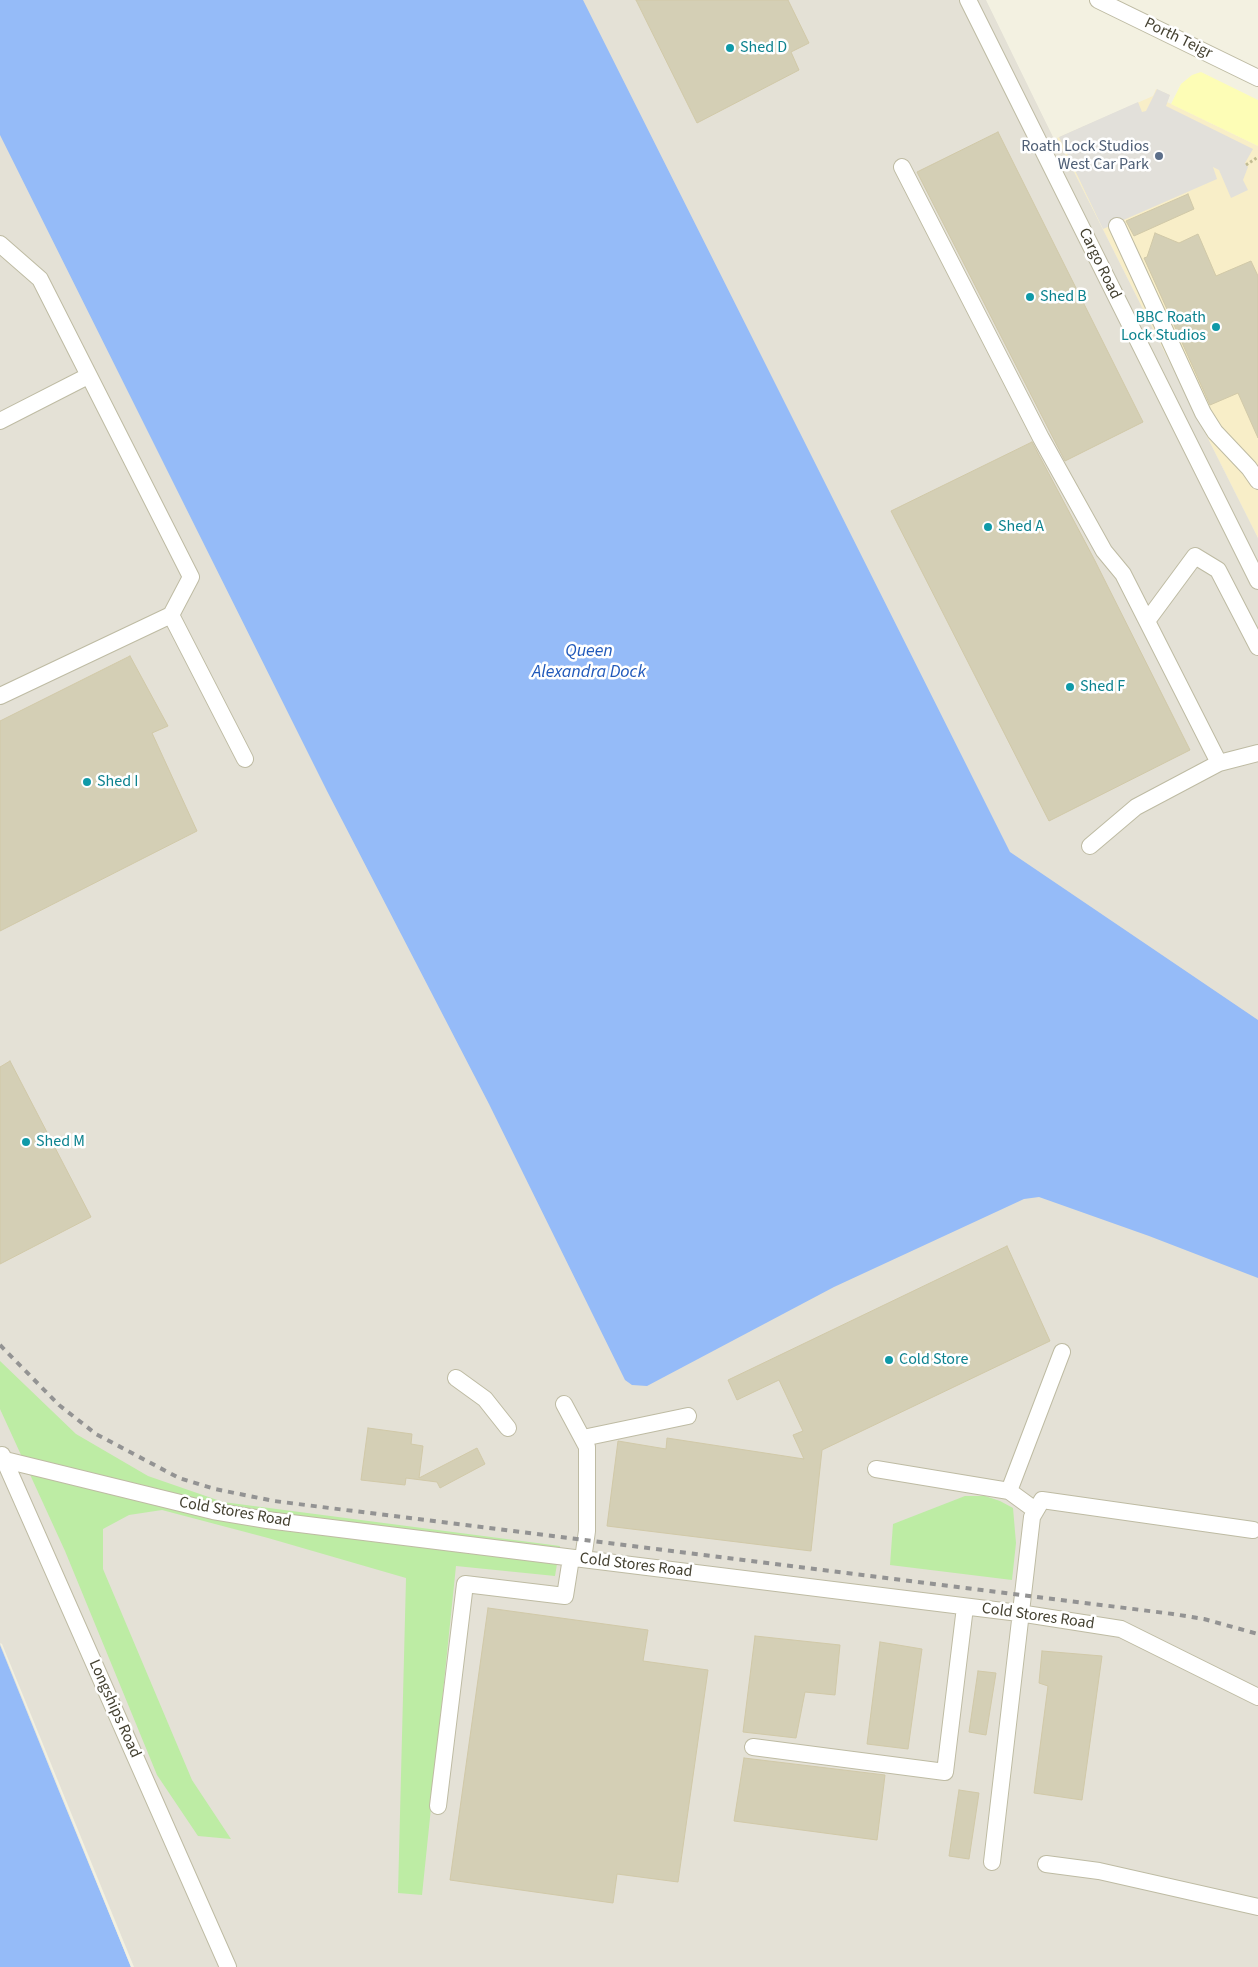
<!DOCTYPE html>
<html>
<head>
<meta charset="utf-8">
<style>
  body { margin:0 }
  canvas { display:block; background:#f3f1e1 }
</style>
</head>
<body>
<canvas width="1258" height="1967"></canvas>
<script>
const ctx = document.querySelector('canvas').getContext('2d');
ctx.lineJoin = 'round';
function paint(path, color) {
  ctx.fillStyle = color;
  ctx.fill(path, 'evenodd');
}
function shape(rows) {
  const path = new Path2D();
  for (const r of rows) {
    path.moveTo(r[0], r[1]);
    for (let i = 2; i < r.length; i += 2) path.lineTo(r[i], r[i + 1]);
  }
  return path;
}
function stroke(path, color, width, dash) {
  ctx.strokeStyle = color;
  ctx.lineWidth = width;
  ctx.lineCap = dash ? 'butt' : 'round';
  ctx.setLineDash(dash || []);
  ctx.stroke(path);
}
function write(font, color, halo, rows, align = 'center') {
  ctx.font = font + ' "Source Sans 3",sans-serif';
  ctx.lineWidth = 5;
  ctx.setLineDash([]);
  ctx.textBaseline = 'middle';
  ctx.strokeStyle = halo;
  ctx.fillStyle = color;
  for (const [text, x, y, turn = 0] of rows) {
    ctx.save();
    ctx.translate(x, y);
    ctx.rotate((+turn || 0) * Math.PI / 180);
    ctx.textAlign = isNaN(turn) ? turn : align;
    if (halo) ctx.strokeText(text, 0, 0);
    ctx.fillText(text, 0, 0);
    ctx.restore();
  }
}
paint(shape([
  [1156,89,1170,95,1167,102,1258,146,1258,538,1057,138,1153,96]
]), '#f8eec8');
paint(shape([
  [0,0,986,0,1029,88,1054,139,1057,138,1258,538,1258,1967,131,1967,0,1645]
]), '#e4e1d6');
paint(shape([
  [0,1361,76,1434,148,1476,223,1502,560,1546,555,1576,456,1566,422,1895,398,1893,406,1578,268,1538,162,1510,129,1515,103,1529,103,1569,192,1780,231,1839,198,1836,157,1775,65,1551,0,1409],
  [965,1496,985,1496,1000,1501,1013,1508,1016,1543,1012,1580,890,1565,893,1524]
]), '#bdeca4');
paint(shape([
  [1201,72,1258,100,1258,146,1171,104,1181,84,1192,75]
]), '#fdfdb6');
paint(shape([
  [1157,89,1170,95,1166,106,1253,149,1245,163,1248,167,1243,180,1248,190,1231,198,1219,170,1213,167,1217,179,1103,229,1059,137,1138,102,1142,112,1146,111]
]), '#e2e0da');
paint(shape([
  [0,0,583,0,1010,852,1258,1020,1258,1278,1149,1236,1039,1197,1024,1199,834,1287,647,1386,632,1385,625,1380,489,1104,327,791,0,135],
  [0,1645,59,1791,131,1967,0,1967]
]), '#95bbf8');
paint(shape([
  [0,1643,2,1644,134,1967,131,1967]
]), '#f3f1e1');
const building = shape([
  [636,0,788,0,809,43,791,52,799,70,697,123,636,0],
  [998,132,1143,422,1065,461,917,172,998,132],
  [1188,194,1194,209,1134,236,1126,221,1188,194],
  [1155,233,1179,243,1198,234,1216,276,1251,261,1258,276,1258,438,1238,393,1210,405,1144,258,1147,257,1155,233],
  [1032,442,1093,557,1190,750,1049,821,891,511,1032,442],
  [130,656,168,726,152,733,197,831,0,931,0,721,130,656],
  [10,1061,91,1217,0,1264,0,1067,10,1061],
  [1007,1246,1050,1341,822,1450,811,1551,607,1526,618,1441,666,1449,667,1438,804,1459,793,1435,803,1431,779,1380,737,1400,728,1380,1007,1246],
  [368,1428,412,1434,411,1444,423,1446,419,1478,477,1448,485,1464,440,1488,437,1482,406,1478,405,1485,361,1480,368,1428],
  [488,1608,648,1630,643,1661,708,1670,678,1882,617,1874,613,1903,450,1880,488,1608],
  [755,1636,840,1645,835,1695,805,1692,796,1738,743,1732,755,1636],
  [880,1642,922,1649,908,1749,867,1744,880,1642],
  [1042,1651,1102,1656,1082,1800,1034,1793,1048,1686,1039,1683,1042,1651],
  [978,1671,996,1673,986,1735,969,1732,978,1671],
  [744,1758,885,1775,877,1840,734,1821,744,1758],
  [959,1790,979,1793,969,1859,949,1856,959,1790]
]);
paint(building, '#d4cfb5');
stroke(building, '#d1c9a8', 1);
const minor = shape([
  [968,0,1258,581],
  [1098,0,1258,78],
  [902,167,1041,438,1104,551,1123,574,1219,763],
  [1117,226,1203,413,1215,432,1249,468,1258,481],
  [0,244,40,279,191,577,171,615],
  [0,421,88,376],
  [1147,621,1195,556,1218,570,1258,647],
  [0,696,171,615,245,759],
  [1090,846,1136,807,1219,763,1258,753],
  [456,1378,485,1399,508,1428],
  [564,1404,587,1447,587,1531,583,1559],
  [583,1438,688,1416],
  [2,1455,228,1967],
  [5,1460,213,1511,267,1520,1019,1613,1121,1629,1258,1697],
  [876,1469,1009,1491,1035,1510],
  [1009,1491,1062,1352],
  [753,1747,945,1772,965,1607],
  [438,1806,465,1584,565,1596,571,1558],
  [992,1862,1032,1517,1042,1500,1253,1530],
  [1046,1864,1099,1871,1258,1907]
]);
stroke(minor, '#bebba3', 18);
stroke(shape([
  [1246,165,1258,157]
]), '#c2bb92', 3, [2.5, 2.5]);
stroke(minor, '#fff', 16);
stroke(shape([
  [0,1345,59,1405,96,1434,179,1478,215,1489,274,1501,1173,1614,1204,1619,1258,1634]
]), '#939393', 4, [6, 6]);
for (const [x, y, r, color] of [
  [730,48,5,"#0f9aa8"],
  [1159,156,5,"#5c6f8a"],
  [1030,297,5,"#0f9aa8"],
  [1216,327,5,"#0f9aa8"],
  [988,527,5,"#0f9aa8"],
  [1070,687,5,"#0f9aa8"],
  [87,782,5,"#0f9aa8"],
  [26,1142,5,"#0f9aa8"],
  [889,1360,5,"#0f9aa8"]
]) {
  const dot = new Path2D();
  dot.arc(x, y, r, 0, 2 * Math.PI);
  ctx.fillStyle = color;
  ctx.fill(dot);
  stroke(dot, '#fff', 2);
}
write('16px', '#444131', '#fff', [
  ["Porth Teigr",1178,39,26],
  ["Cargo Road",1099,264,64],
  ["Cold Stores Road",235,1513,10],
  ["Cold Stores Road",636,1566,7],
  ["Cold Stores Road",1038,1617,8],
  ["Longships Road",114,1709,66]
]);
write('16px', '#0d838f', '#fff', [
  ["Shed D",740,48],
  ["Shed B",1040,297],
  ["BBC Roath",1206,318,"right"],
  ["Lock Studios",1206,336,"right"],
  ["Shed A",998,527],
  ["Shed F",1080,687],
  ["Shed I",97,782],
  ["Shed M",36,1142],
  ["Cold Store",899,1360]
], 'left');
write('16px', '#4e5e75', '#fff', [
  ["Roath Lock Studios",1149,147],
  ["West Car Park",1149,165]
], 'right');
write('italic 18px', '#2059ba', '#fff', [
  ["Queen",589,652],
  ["Alexandra Dock",589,673]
]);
</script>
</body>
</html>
